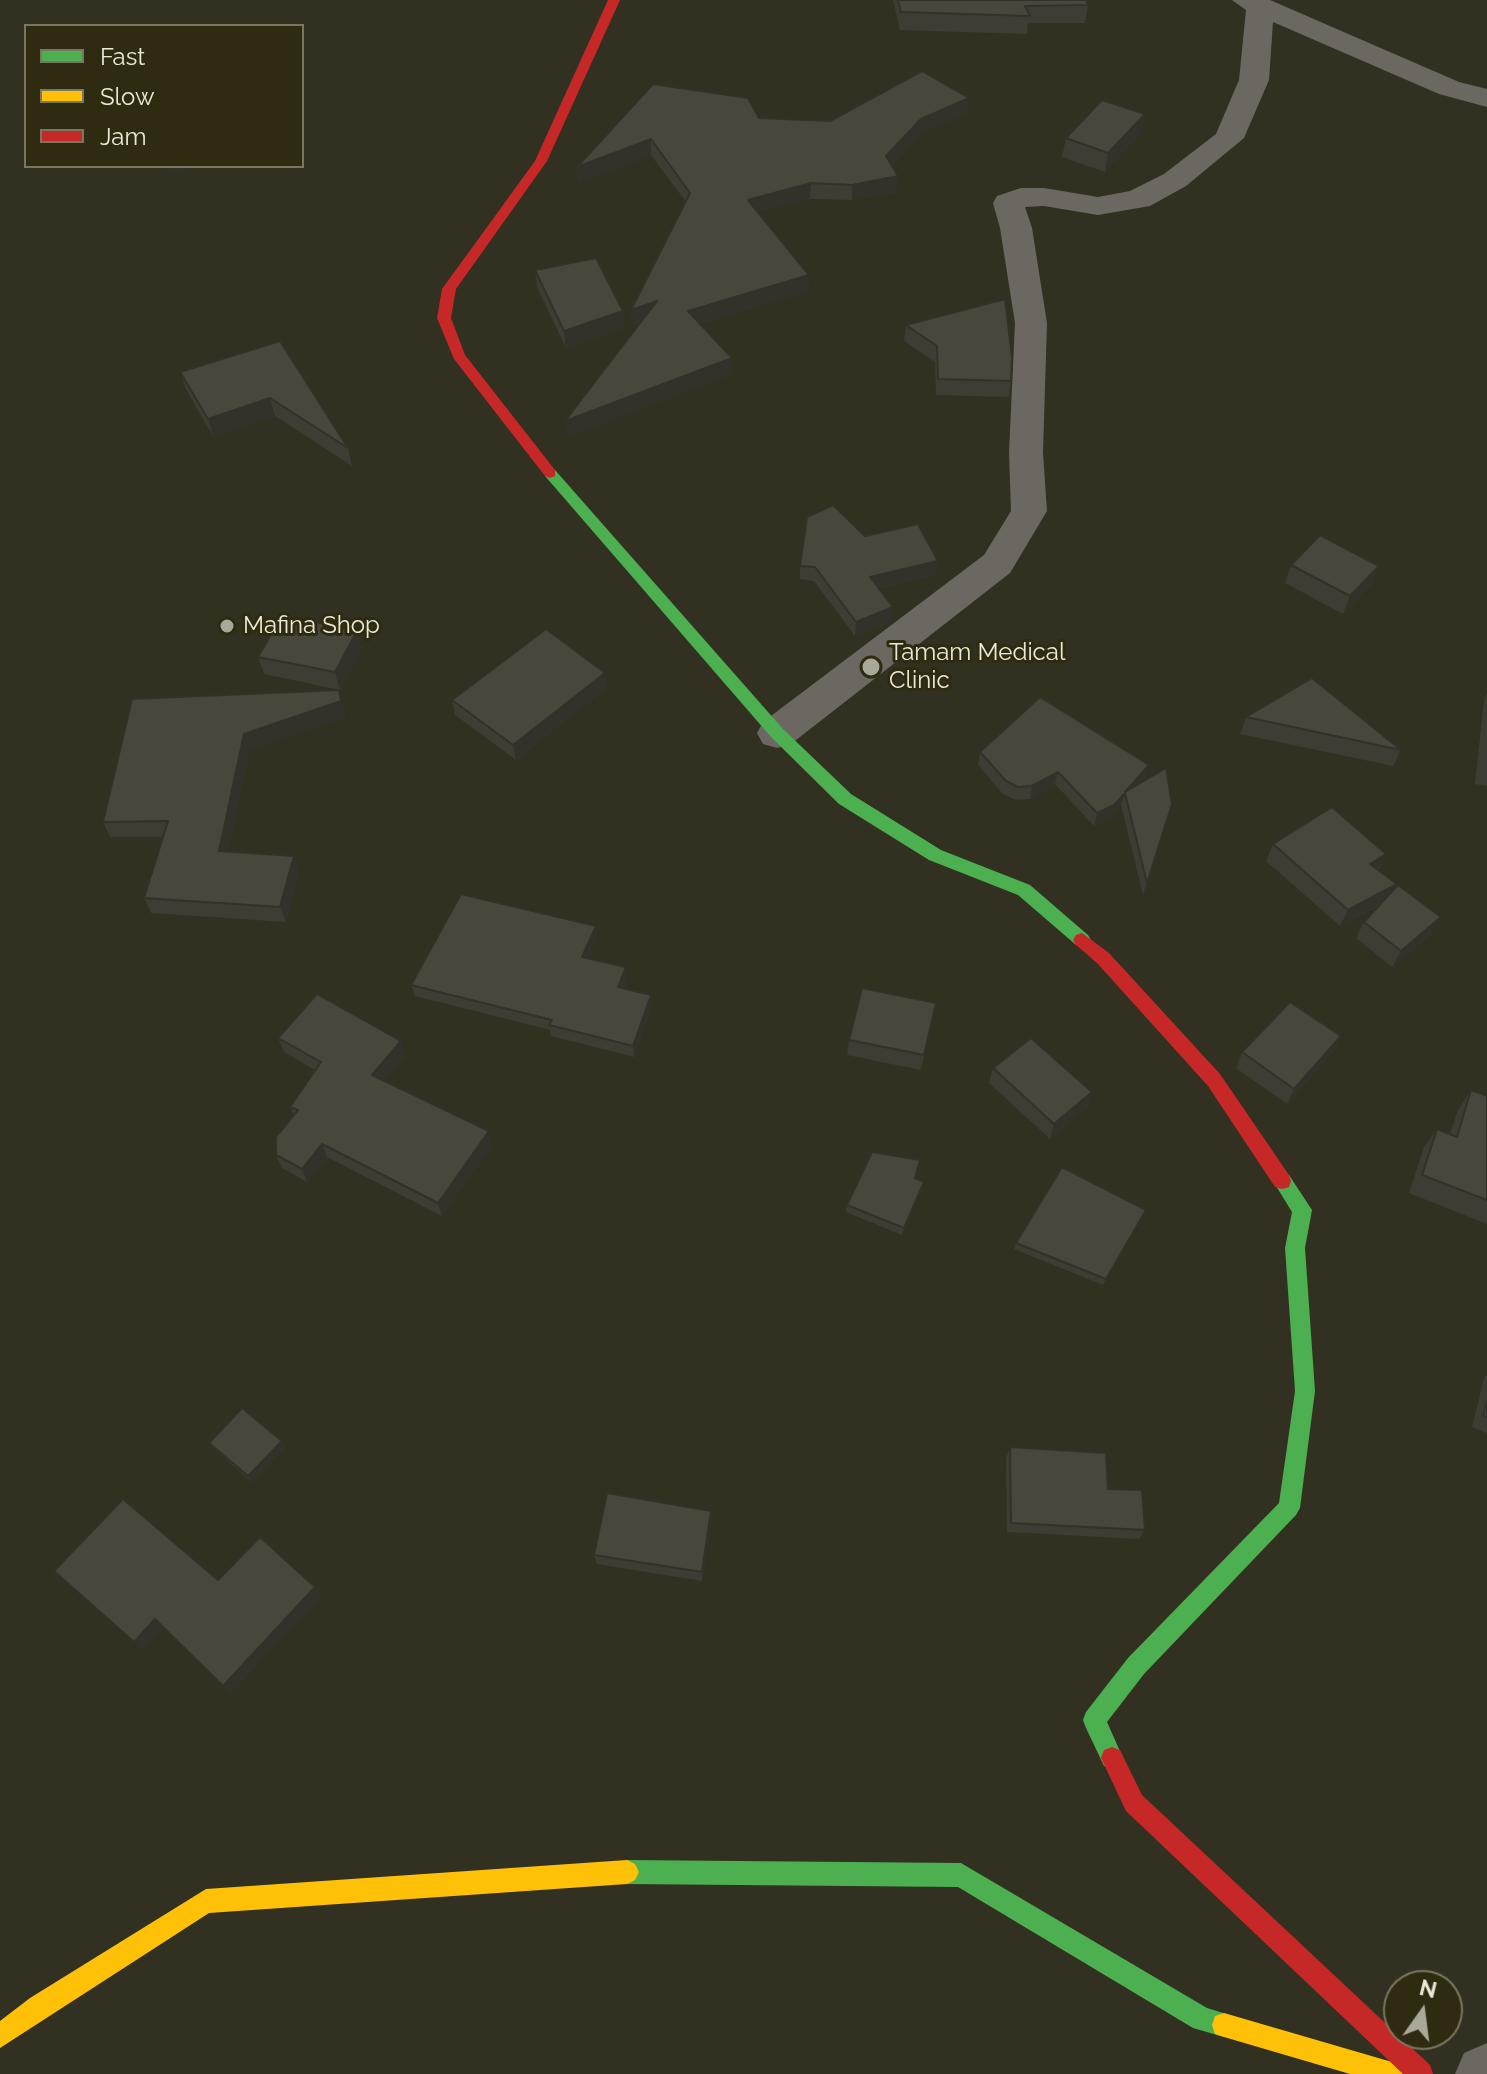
<!DOCTYPE html>
<html>
<head>
<meta charset="utf-8">
<style>
  body { margin:0 }
  #map { position:relative; width:1487px; height:2074px; overflow:hidden; background:#323021; font-family:Raleway,sans-serif }
  canvas { display:block }
  .legend { position:absolute; left:24px; top:24px; width:280px; height:144px; box-sizing:border-box; background:#2f2b10; border:2px solid #7a7760; margin:0; padding:10px 14px; list-style:none; font-size:24px; color:#eae8d8 }
  .legend li { display:flex; align-items:center; gap:16px; height:40px }
  .legend b { width:40px; border:2px solid #7a7760 }
  .north { position:absolute; left:1383px; top:1970px; width:80px; height:80px; box-sizing:border-box; background:#2f2b10; border:2px solid #7a7760; border-radius:50%; rotate:14deg; font-size:22px; font-weight:700; line-height:32px; text-align:center; color:#eae8d8 }
  .north::after { content:''; display:block; margin:auto; width:28px; height:36px; background:#aaa898; clip-path:polygon(50% 0,100% 100%,50% 72%,0 100%) }
</style>
</head>
<body>
<div id="map">
<canvas width="1487" height="2074"></canvas>
<ul class="legend">
<li><b style="height:10px;background:#4caf50"></b>Fast</li>
<li><b style="height:10px;background:#ffc107"></b>Slow</li>
<li><b style="height:10px;background:#c62828"></b>Jam</li>
</ul>
<div class="north">N</div>
</div>
<script>
const ctx = document.querySelector('canvas').getContext('2d');
ctx.lineJoin = 'round';
function shape(rows) {
  const path = new Path2D();
  for (const r of rows) {
    path.moveTo(r[0], r[1]);
    for (let i = 2; i < r.length; i += 2) path.lineTo(r[i], r[i + 1]);
  }
  return path;
}
function paint(path, color) {
  ctx.fillStyle = color;
  ctx.fill(path, 'evenodd');
}
function stroke(path, color, width, dash) {
  ctx.strokeStyle = color;
  ctx.lineWidth = width;
  ctx.lineCap = dash ? 'butt' : 'round';
  ctx.setLineDash(dash || []);
  ctx.stroke(path);
}
function write(font, color, halo, rows, align = 'center') {
  ctx.font = font + ' Raleway,sans-serif';
  ctx.lineWidth = 6;
  ctx.setLineDash([]);
  ctx.textBaseline = 'middle';
  ctx.strokeStyle = halo;
  ctx.fillStyle = color;
  for (const [text, x, y, turn = 0] of rows) {
    ctx.save();
    ctx.translate(x, y);
    ctx.rotate((+turn || 0) * Math.PI / 180);
    ctx.textAlign = isNaN(turn) ? turn : align;
    if (halo) ctx.strokeText(text, 0, 0);
    ctx.fillText(text, 0, 0);
    ctx.restore();
  }
}
paint(shape([
  [1232,0,1270,0,1459,82,1487,89,1487,107,1439,94,1273,22,1269,80,1244,138,1186,186,1150,206,1098,215,1044,206,1025,207,1032,228,1047,323,1043,452,1047,511,1010,573,791,744,777,748,763,744,757,733,763,722,984,555,1011,511,1009,452,1015,323,1000,228,993,203,997,196,1021,188,1044,188,1098,197,1130,191,1164,174,1216,134,1239,80,1246,10,1232,0],
  [1487,2043,1487,2074,1455,2074,1464,2053,1487,2043]
]), '#6c6861');
paint(shape([
  [550,468,555,470,783,729,851,794,941,850,1030,885,1088,935,1091,940,1088,945,1076,945,1018,895,929,860,839,804,771,737,545,476,545,470,550,468],
  [1282,1173,1289,1175,1312,1210,1305,1248,1315,1391,1300,1508,1296,1515,1144,1674,1107,1722,1123,1758,1120,1766,1112,1769,1104,1766,1086,1728,1083,1720,1086,1712,1128,1658,1279,1503,1295,1391,1285,1248,1292,1212,1273,1181,1275,1175,1282,1173],
  [627,1860,961,1863,1207,2008,1233,2016,1236,2025,1233,2034,1224,2037,1193,2028,958,1887,627,1884,619,1880,615,1872,619,1864,627,1860]
]), '#4caf50');
paint(shape([
  [627,1860,635,1864,639,1872,635,1880,627,1884,209,1913,0,2048,0,2021,30,1998,206,1889,627,1860],
  [1224,2013,1392,2062,1401,2065,1404,2074,1350,2074,1224,2037,1215,2034,1212,2025,1215,2016,1224,2013]
]), '#ffc107');
paint(shape([
  [608,0,620,0,547,161,456,289,451,318,465,355,555,470,555,476,550,478,545,476,454,359,437,318,442,289,535,161,608,0],
  [1082,933,1109,953,1220,1074,1289,1175,1291,1181,1289,1187,1282,1189,1275,1187,1208,1086,1097,963,1076,945,1073,940,1076,935,1082,933],
  [1112,1747,1120,1750,1142,1795,1430,2065,1433,2074,1403,2074,1126,1811,1101,1758,1104,1750,1112,1747]
]), '#c62828');
paint(shape([
  [893,0,1086,0,1088,5,1085,23,1028,23,1027,34,900,30],
  [653,84,759,118,830,121,967,113,920,134,892,165,897,192,852,200,810,199,758,212,809,291,699,324,732,358,732,374,567,437,641,322,632,325,631,310,686,202,651,155,578,183,577,167],
  [1145,114,1141,133,1105,172,1062,157,1066,138],
  [535,270,624,328,566,348,537,287],
  [906,325,1011,381,1009,397,936,395,935,362,904,341],
  [280,341,348,448,352,466,275,416,213,436,186,389,180,372],
  [865,536,937,574,879,589,892,621,855,636,814,581,800,579,800,566],
  [1291,565,1379,566,1372,584,1343,614,1285,583],
  [357,631,362,649,340,690,264,674,258,657],
  [605,673,607,688,516,760,455,715,452,700],
  [1487,693,1487,786,1475,784,1484,700],
  [132,699,343,706,345,717,250,749,228,852,299,871,286,922,151,913,144,898,163,837,110,837,103,822],
  [1246,717,1401,750,1393,766,1240,734],
  [980,752,1149,765,1146,777,1141,783,1172,804,1143,895,1121,805,1111,817,1094,826,1055,784,1030,799,1016,800,1003,794,978,765],
  [1273,844,1386,854,1378,870,1393,891,1432,934,1392,967,1356,938,1364,922,1380,905,1340,926,1266,861],
  [597,938,588,958,626,967,627,979,624,988,652,1006,634,1057,551,1036,550,1030,415,996,411,985],
  [933,1019,921,1070,847,1055,849,1040],
  [1341,1036,1333,1052,1287,1104,1236,1068,1242,1052],
  [278,1038,406,1055,384,1080,492,1145,442,1216,327,1157,307,1182,282,1168,276,1155,294,1115,290,1107,315,1070,284,1052],
  [993,1068,1088,1107,1050,1139,989,1083],
  [1471,1090,1487,1096,1487,1224,1409,1193,1424,1147,1437,1129,1450,1134,1458,1110],
  [915,1179,924,1182,923,1189,902,1235,846,1212,847,1205],
  [1146,1210,1103,1285,1014,1249,1016,1243],
  [1487,1375,1487,1433,1472,1427,1484,1378],
  [209,1443,286,1447,252,1482,213,1448],
  [1010,1447,1108,1489,1145,1530,1139,1539,1007,1532,1006,1458],
  [711,1511,712,1521,702,1581,597,1564,594,1555]
]), '#3d3d34');
paint(shape([
  [969,98,967,113,920,134,885,172,886,156,921,119],
  [1145,114,1141,133,1105,172,1108,153],
  [651,139,651,155,578,183,577,167],
  [168,166,195,166,171,173],
  [898,176,897,192,852,200,852,185],
  [811,183,810,199,748,215,748,200],
  [809,275,809,291,688,327,688,311],
  [657,301,658,317,632,325,631,310],
  [623,311,624,328,566,348,564,331],
  [732,358,732,374,567,437,565,421],
  [270,398,275,416,213,436,208,419],
  [938,561,937,574,869,591,870,577],
  [1379,566,1372,584,1343,614,1350,596],
  [893,607,892,621,855,636,856,622],
  [357,631,362,649,340,690,335,672],
  [605,673,607,688,516,760,513,745],
  [339,690,345,717,250,749,225,866,219,851,244,734],
  [1149,765,1146,777,1126,800,1125,794],
  [1058,772,1055,784,1030,799,1032,786],
  [1125,793,1121,805,1111,817,1094,826,1097,813],
  [1386,854,1377,870,1370,864],
  [294,856,299,871,286,922,280,907],
  [1397,884,1388,900,1340,926,1348,910],
  [1441,917,1432,934,1392,967,1401,951],
  [596,926,597,938,584,968,582,957],
  [626,967,627,979,620,998,618,987],
  [651,995,652,1006,634,1057,633,1046],
  [1341,1036,1333,1052,1287,1104,1294,1089],
  [401,1041,406,1055,377,1088,372,1075],
  [1092,1092,1088,1107,1050,1139,1054,1124],
  [489,1131,492,1145,442,1216,438,1203],
  [322,1144,327,1157,307,1182,302,1169],
  [924,1182,923,1189,902,1235,904,1228],
  [1146,1210,1143,1217,1103,1285,1106,1279],
  [282,1441,286,1447,252,1482,248,1476],
  [711,1511,712,1521,702,1581,702,1572],
  [315,1587,322,1596,231,1694,223,1686],
  [155,1619,164,1628,144,1651,134,1642]
]), '#32322a');
const building = shape([
  [898,0,1086,0,1088,5,1025,6,1030,16,901,12,898,0],
  [922,71,969,98,921,119,886,156,898,176,852,185,811,183,748,200,809,275,688,311,732,358,565,421,657,301,631,310,690,193,651,139,577,167,653,84,748,98,759,118,830,121,922,71],
  [1102,100,1145,114,1108,153,1066,138,1102,100],
  [596,258,623,311,564,331,535,270,596,258],
  [1005,299,1012,357,1011,381,938,379,937,346,906,325,1005,299],
  [280,341,348,448,270,398,208,419,180,372,280,341],
  [833,505,865,536,918,524,938,561,870,577,893,607,856,622,815,567,800,566,807,517,833,505],
  [1320,535,1379,566,1350,596,1291,565,1320,535],
  [282,615,357,631,335,672,258,657,282,615],
  [546,629,605,673,513,745,452,700,546,629],
  [1312,678,1401,750,1246,717,1312,678],
  [339,690,341,701,244,734,219,851,294,856,280,907,144,898,168,821,103,822,132,699,339,690],
  [1040,697,1149,765,1125,792,1166,768,1172,804,1147,883,1125,793,1114,805,1097,813,1058,772,1032,786,1018,787,1006,781,980,752,1040,697],
  [1332,807,1386,854,1370,864,1397,884,1348,910,1273,844,1332,807],
  [1398,885,1441,917,1401,951,1364,922,1398,885],
  [461,894,596,926,582,957,626,967,618,987,651,995,633,1046,549,1025,552,1020,411,985,461,894],
  [862,988,936,1003,924,1055,849,1040,862,988],
  [317,994,401,1041,372,1075,489,1131,438,1203,322,1144,302,1169,276,1155,276,1137,298,1110,290,1107,321,1062,278,1038,317,994],
  [1290,1002,1341,1036,1294,1089,1242,1052,1290,1002],
  [1031,1038,1092,1092,1054,1124,993,1068,1031,1038],
  [1471,1090,1487,1096,1487,1200,1422,1175,1437,1129,1457,1137,1471,1090],
  [872,1152,920,1160,915,1178,924,1182,904,1228,847,1205,872,1152],
  [1062,1167,1146,1210,1106,1279,1016,1243,1062,1167],
  [1487,1401,1487,1417,1483,1416,1487,1401],
  [242,1408,282,1441,248,1476,209,1443,242,1408],
  [1010,1447,1106,1453,1108,1489,1142,1490,1145,1530,1011,1523,1010,1447],
  [607,1493,711,1511,702,1572,594,1555,607,1493],
  [123,1499,218,1580,260,1537,315,1587,223,1686,155,1619,134,1642,54,1571,123,1499]
]);
paint(building, '#47473c');
stroke(building, '#32322a', 2);
for (const [x, y, r, color] of [
  [227,626,8,"#aaa898"],
  [871,667,10,"#aaa898"]
]) {
  const dot = new Path2D();
  dot.arc(x, y, r, 0, 2 * Math.PI);
  ctx.fillStyle = color;
  ctx.fill(dot);
  stroke(dot, '#2f2b10', 3);
}
write('24px', '#eae8d8', '#2f2b10', [
  ["Mafina Shop",243,626],
  ["Tamam Medical",889,653],
  ["Clinic",889,681]
], 'left');
</script>
</body>
</html>
